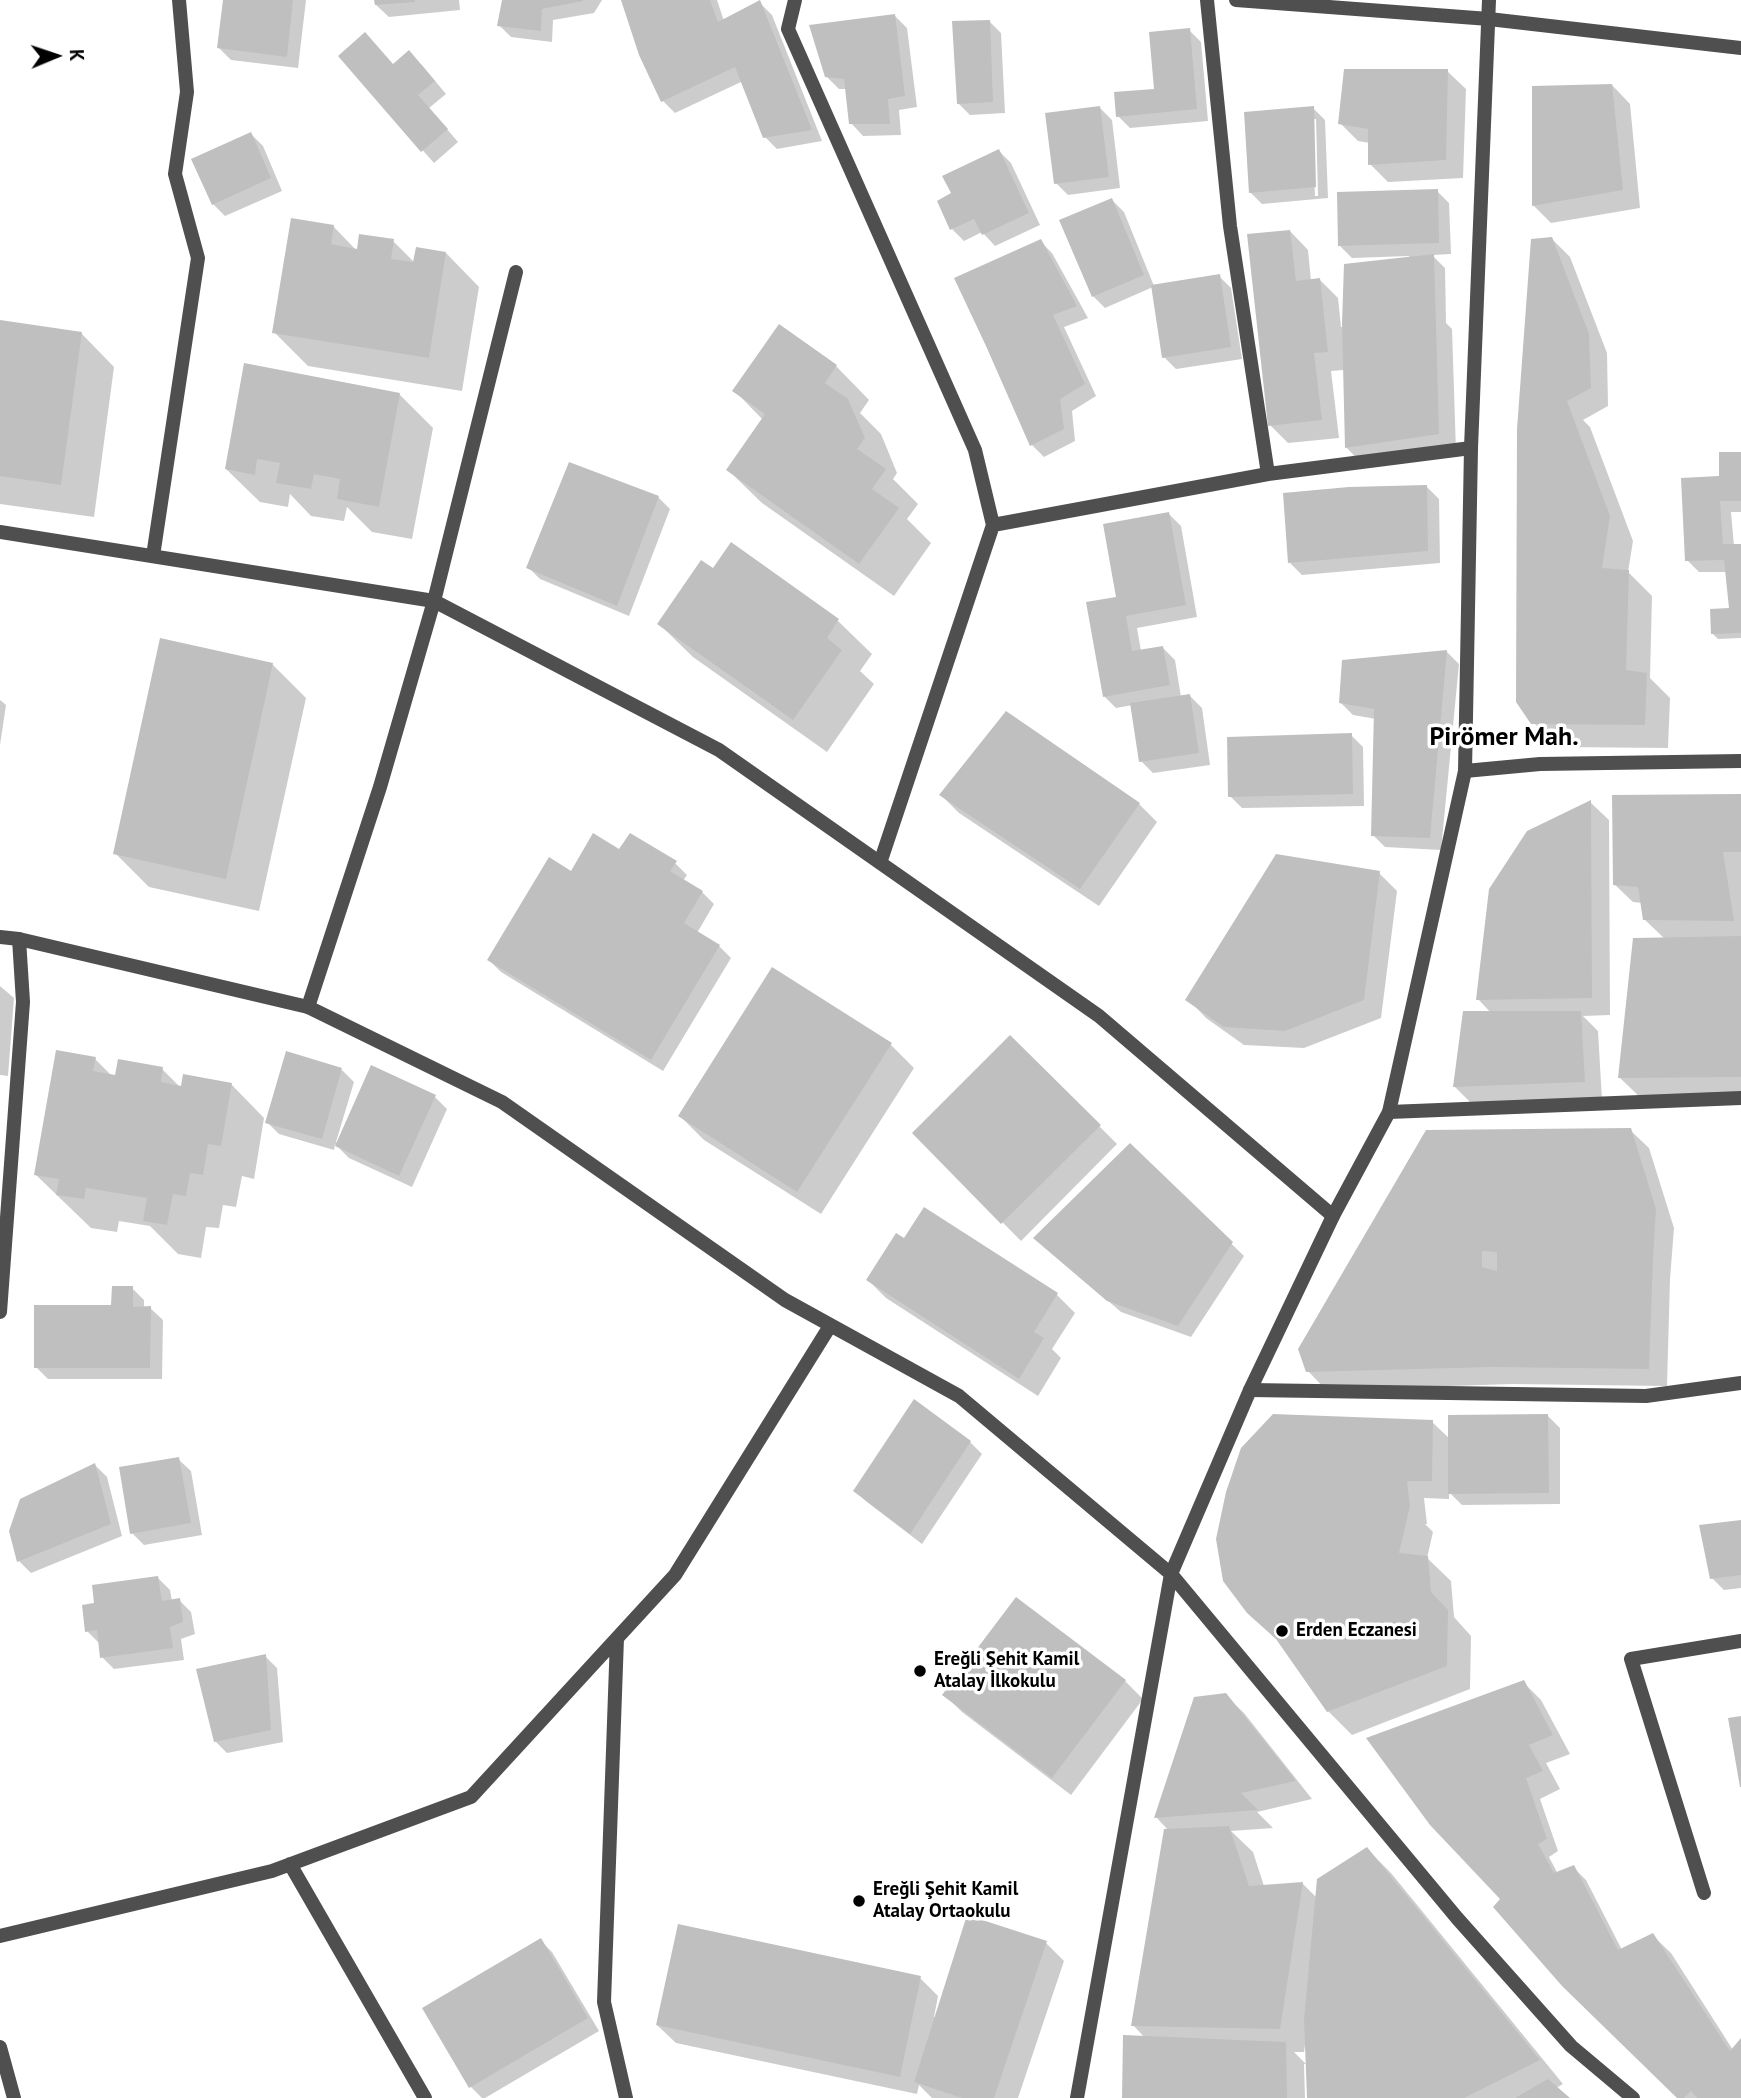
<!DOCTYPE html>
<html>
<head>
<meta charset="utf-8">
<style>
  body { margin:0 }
  #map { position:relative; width:1741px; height:2098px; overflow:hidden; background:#fff; font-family:"PT Sans",sans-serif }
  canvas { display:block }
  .north { position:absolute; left:21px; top:21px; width:70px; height:70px; -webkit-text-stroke:5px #fff; paint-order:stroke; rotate:88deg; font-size:19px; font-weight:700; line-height:28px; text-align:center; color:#000 }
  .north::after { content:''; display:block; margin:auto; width:24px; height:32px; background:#000; clip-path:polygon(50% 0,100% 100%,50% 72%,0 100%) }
</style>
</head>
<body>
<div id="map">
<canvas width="1741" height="2098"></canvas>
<div class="north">K</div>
</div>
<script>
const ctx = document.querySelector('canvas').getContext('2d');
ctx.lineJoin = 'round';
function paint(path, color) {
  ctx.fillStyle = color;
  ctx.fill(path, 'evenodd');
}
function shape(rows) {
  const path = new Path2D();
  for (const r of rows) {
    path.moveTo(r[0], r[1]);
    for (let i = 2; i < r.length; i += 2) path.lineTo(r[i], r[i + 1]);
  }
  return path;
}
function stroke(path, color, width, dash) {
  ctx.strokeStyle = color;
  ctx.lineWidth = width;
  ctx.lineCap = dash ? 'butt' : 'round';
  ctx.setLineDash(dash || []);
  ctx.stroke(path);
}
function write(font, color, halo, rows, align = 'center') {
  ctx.font = font + ' "PT Sans",sans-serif';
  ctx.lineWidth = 7;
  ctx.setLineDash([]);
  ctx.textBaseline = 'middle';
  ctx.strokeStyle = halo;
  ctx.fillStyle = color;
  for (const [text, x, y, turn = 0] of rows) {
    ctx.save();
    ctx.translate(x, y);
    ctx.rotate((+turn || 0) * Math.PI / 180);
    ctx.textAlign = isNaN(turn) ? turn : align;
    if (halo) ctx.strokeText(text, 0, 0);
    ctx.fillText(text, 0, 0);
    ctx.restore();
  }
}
paint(shape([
  [224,0,306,0,298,68,231,60,219,48],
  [376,0,459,0,460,10,389,17,376,5],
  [504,0,602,0,594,13,553,20,552,42,511,37,499,25],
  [623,0,717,0,724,21,760,3,772,15,822,141,777,149,765,137,743,81,675,113,663,101],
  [895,16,907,28,917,107,899,110,901,135,863,136,851,123,847,89,839,89,826,76],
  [989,21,1001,33,1005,113,970,115,958,103],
  [1189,30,1201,42,1208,121,1130,128,1118,116,1156,90],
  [340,57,394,66,421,64,446,94,429,108,458,142,434,163],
  [1447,71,1466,89,1463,178,1388,182,1370,164,1370,143,1358,141,1340,123],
  [1612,85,1630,104,1640,208,1551,223,1533,205],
  [1100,108,1112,120,1120,188,1068,195,1056,183],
  [1313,108,1325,120,1328,198,1262,204,1250,192],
  [1312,119,1316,119,1318,196,1315,196],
  [251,134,263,146,282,191,225,216,213,204],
  [999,151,1011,163,1040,225,995,246,982,232,964,241,952,229,953,194],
  [1437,191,1449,203,1451,254,1432,255,1445,268,1446,323,1452,329,1456,452,1364,466,1346,447,1344,370,1331,371,1339,438,1288,443,1270,425,1290,231,1308,250,1311,281,1320,280,1338,298,1341,327,1343,327,1410,259,1409,256,1352,258,1340,246],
  [1112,200,1124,212,1154,286,1219,276,1231,288,1242,359,1176,369,1164,357,1153,287,1105,308,1093,296],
  [333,226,358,252,393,241,415,263,446,253,479,287,462,391,308,366,274,332],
  [1552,239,1570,257,1607,353,1608,406,1583,420,1590,427,1633,541,1628,572,1652,596,1650,678,1670,698,1668,748,1557,747,1533,722],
  [1040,241,1052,253,1088,318,1064,327,1096,396,1072,411,1075,441,1044,457,1032,445],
  [0,322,81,333,114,367,94,517,0,504],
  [836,366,869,400,860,413,881,434,897,473,893,479,918,504,907,519,931,543,894,596,762,503,728,470,763,420,734,390],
  [399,394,433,428,412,539,372,532,347,507,344,521,311,516,290,494,288,507,260,502,226,469],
  [1741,454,1741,512,1731,512,1734,546,1741,546,1741,638,1718,639,1712,633,1731,610,1727,572,1699,572,1687,560,1721,478],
  [1427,487,1439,499,1440,563,1302,575,1290,563],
  [658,497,670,509,629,616,540,579,528,567],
  [1169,514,1181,526,1197,617,1137,628,1141,651,1163,648,1175,660,1181,697,1190,696,1202,708,1210,765,1153,773,1141,761,1133,705,1116,708,1104,696,1118,598],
  [732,545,838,621,872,654,860,671,874,684,827,752,693,657,659,624,713,571],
  [1447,652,1459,664,1441,850,1385,847,1373,835,1376,719,1353,715,1341,703],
  [272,664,306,698,259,911,149,887,115,853],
  [0,700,6,705,0,745],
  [1351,735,1363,747,1364,806,1242,808,1230,796],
  [941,795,1139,804,1157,822,1099,906,959,813],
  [1741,796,1741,1100,1644,1101,1620,1078,1665,939,1644,919,1642,903,1633,902,1614,884],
  [1591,803,1609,820,1610,1015,1583,1016,1598,1031,1602,1100,1472,1104,1454,1086,1491,1013,1478,999],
  [620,851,675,863,687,875,683,881,702,892,714,904,697,933,719,946,731,958,663,1071,501,972,489,960,571,873],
  [1379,873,1397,891,1381,1018,1304,1048,1244,1045,1206,1018,1188,999],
  [0,986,14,998,8,1076,0,1075],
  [1010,1037,1117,1144,1021,1241,914,1133],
  [891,1045,914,1068,821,1214,704,1140,680,1116],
  [95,1059,112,1076,162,1069,182,1089,231,1084,264,1118,254,1179,242,1176,236,1207,223,1205,219,1228,206,1227,201,1258,178,1254,150,1226,119,1221,117,1232,91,1228,36,1175],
  [342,1070,354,1082,336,1142,338,1143,435,1097,447,1109,412,1187,349,1158,335,1144,334,1150,279,1134,267,1122],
  [1630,1130,1649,1148,1674,1228,1670,1279,1667,1386,1512,1384,1326,1390,1308,1371],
  [1130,1145,1244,1256,1191,1337,1121,1312,1036,1238],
  [925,1210,1057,1295,1075,1313,1052,1349,1061,1358,1038,1396,886,1298,868,1280,905,1240],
  [132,1288,144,1300,144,1308,150,1308,163,1320,162,1379,48,1379,36,1367,113,1307],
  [1548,1416,1560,1428,1560,1504,1462,1505,1449,1492,1449,1499,1424,1498,1427,1524,1425,1524,1433,1532,1427,1558,1451,1581,1454,1617,1471,1636,1470,1689,1352,1735,1328,1711,1281,1643,1432,1422,1450,1439],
  [970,1442,982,1454,922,1544,867,1502,855,1490],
  [178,1459,191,1471,202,1535,144,1545,132,1533],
  [95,1465,107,1477,122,1536,31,1573,19,1561],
  [1741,1522,1741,1588,1724,1590,1712,1578],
  [158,1578,170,1590,172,1601,179,1600,191,1612,195,1634,181,1639,184,1660,114,1669,102,1657,99,1643,87,1631,95,1605],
  [265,1656,277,1668,283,1742,227,1753,215,1741],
  [1125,1681,1143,1699,1071,1795,962,1712,944,1694],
  [1523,1682,1541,1700,1570,1754,1546,1763,1560,1789,1540,1799,1558,1851,1549,1857,1558,1874,1573,1867,1586,1880,1622,1950,1652,1935,1671,1953,1733,2050,1741,2041,1741,2098,1679,2098,1502,1899],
  [1225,1695,1244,1713,1312,1799,1257,1812,1273,1828,1231,1831,1253,1852,1264,1886,1303,1884,1317,1898,1367,1849,1391,1873,1563,2084,1556,2088,1567,2098,1308,2098,1307,2045,1305,2045,1304,2052,1294,2052,1306,2064,1304,2064,1305,2098,1124,2098,1145,2038,1133,2025,1169,1831,1156,1817],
  [540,1940,552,1952,599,2031,485,2098,482,2098,471,2087,424,2009],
  [1046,1943,1064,1961,1018,2098,932,2098,919,2085,917,2094,676,2043,657,2025,920,1978,938,1996,934,2017,936,2017]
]), '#0003');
paint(shape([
  [223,0,293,0,287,57,217,48],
  [374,0,415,0,415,2,375,5],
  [502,0,583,0,583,1,542,9,541,31,497,26],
  [621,0,710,0,718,22,760,0,812,130,763,138,735,67,661,102,639,55],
  [895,14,905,96,888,99,890,124,849,124,844,79,825,77,809,25],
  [990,20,993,102,957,104,952,21],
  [1190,28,1197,109,1116,117,1114,92,1154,89,1149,32],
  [365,32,393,64,409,50,435,81,418,95,448,129,421,152,338,56],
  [1344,69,1448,69,1446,160,1368,165,1368,129,1338,124],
  [1612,84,1623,190,1532,206,1532,86],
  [1100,106,1109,177,1054,184,1045,113],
  [1314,106,1316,187,1249,193,1244,112],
  [251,132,271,178,212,205,191,159],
  [999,149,1029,213,982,235,974,219,950,230,937,201,951,193,942,176],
  [1438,189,1439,243,1338,246,1337,192],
  [1112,198,1144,275,1092,297,1059,220],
  [291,218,334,225,331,244,357,249,359,234,394,239,391,259,413,262,416,247,446,252,429,358,272,333],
  [1290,230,1296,281,1320,278,1328,352,1314,353,1322,420,1268,426,1247,234],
  [1552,237,1589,334,1591,388,1567,401,1610,516,1602,568,1629,570,1626,670,1647,673,1645,725,1531,724,1516,702,1517,429,1531,239],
  [1041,239,1077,306,1053,315,1085,384,1060,399,1064,429,1030,446,986,346,954,278],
  [1434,254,1439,434,1345,448,1342,323,1344,264],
  [1220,274,1231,347,1162,358,1151,285],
  [0,320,82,332,61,485,0,476],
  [779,324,837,365,825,383,848,399,865,438,857,449,886,469,872,489,899,508,859,564,726,470,765,414,732,391],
  [244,363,400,393,379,507,337,499,340,479,314,474,311,489,276,483,280,463,257,459,255,475,225,469],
  [1719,452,1741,452,1741,501,1720,501,1723,544,1741,544,1741,633,1711,634,1710,609,1729,608,1724,560,1685,561,1681,478,1719,476],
  [569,462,659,496,617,606,526,568],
  [1427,485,1428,551,1288,563,1283,493,1349,487],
  [1169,512,1186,605,1126,616,1132,651,1163,646,1170,685,1103,697,1086,602,1116,597,1103,524],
  [731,542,839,619,827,638,842,650,793,720,657,624,701,560,713,568],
  [160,638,273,663,226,879,113,854],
  [1447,650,1430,838,1371,836,1374,709,1339,703,1342,660],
  [1190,694,1199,753,1139,762,1130,703],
  [1006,711,1140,803,1080,889,939,795],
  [1352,733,1353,794,1228,797,1227,737],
  [1741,794,1741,852,1723,852,1734,921,1643,920,1638,887,1613,885,1612,795],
  [1591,800,1592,998,1476,1000,1489,889,1527,831],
  [593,833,619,849,630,833,677,861,670,871,703,891,684,923,720,945,651,1060,487,960,549,857,571,871],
  [1276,854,1380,871,1364,1000,1285,1031,1224,1027,1185,1000],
  [1741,936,1741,1077,1618,1078,1633,938],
  [772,967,892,1043,797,1192,678,1116],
  [1463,1011,1581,1011,1585,1082,1453,1087],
  [1010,1035,1101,1125,1001,1224,912,1133],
  [56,1050,96,1057,93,1071,115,1075,118,1059,163,1067,161,1082,181,1086,183,1074,232,1083,221,1146,208,1144,203,1175,190,1173,186,1196,173,1194,167,1225,143,1221,147,1198,86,1188,84,1199,56,1195,59,1179,34,1175],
  [286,1051,342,1068,322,1139,265,1123],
  [371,1065,436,1095,399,1176,335,1146],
  [1631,1128,1656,1209,1653,1260,1649,1369,1492,1367,1306,1372,1298,1349,1426,1130],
  [1482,1251,1497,1252,1497,1271,1482,1267],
  [1130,1143,1233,1242,1178,1326,1107,1301,1033,1238],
  [924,1207,1058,1293,1034,1332,1044,1338,1019,1379,866,1280,896,1233,904,1238],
  [112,1286,133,1286,133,1307,151,1306,150,1368,34,1368,34,1305,111,1305],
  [914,1399,971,1441,910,1534,853,1491],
  [1273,1414,1433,1420,1432,1481,1407,1481,1410,1506,1399,1553,1428,1556,1431,1592,1448,1610,1447,1666,1327,1712,1276,1639,1247,1613,1223,1581,1216,1539,1226,1492,1241,1448],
  [1548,1414,1549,1493,1448,1494,1448,1415],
  [179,1457,191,1523,130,1534,119,1467],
  [95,1463,111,1524,17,1562,9,1531,20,1499],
  [1741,1520,1741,1575,1710,1579,1699,1525],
  [158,1576,162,1601,180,1598,183,1622,170,1627,173,1648,100,1658,97,1630,85,1632,82,1605,94,1603,92,1585],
  [1016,1597,1126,1680,1052,1778,942,1695],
  [266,1654,271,1730,214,1742,196,1669],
  [1524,1680,1553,1735,1529,1745,1543,1771,1526,1778,1547,1839,1538,1844,1554,1873,1574,1865,1618,1950,1653,1933,1730,2051,1741,2038,1741,2098,1697,2098,1691,2091,1684,2098,1677,2098,1562,1986,1493,1907,1500,1899,1430,1825,1366,1738],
  [1226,1693,1296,1781,1241,1793,1258,1810,1154,1818,1194,1697],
  [1741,1716,1741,1787,1740,1787,1728,1718],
  [1229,1826,1249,1886,1303,1882,1280,2029,1131,2026,1164,1829],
  [1367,1847,1540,2060,1464,2098,1307,2098,1304,2019,1317,1879],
  [967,1915,1047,1941,994,2098,962,2098,914,2082],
  [678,1924,921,1976,900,2077,656,2025],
  [541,1938,588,2018,469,2088,422,2008],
  [1123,2035,1286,2042,1287,2098,1122,2098],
  [1548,2079,1570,2098,1515,2098]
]), '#bfbfbf');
stroke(shape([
  [795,0,788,29,975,450,993,525,1268,474,1471,448],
  [1207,0,1230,226,1268,474],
  [1236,0,1489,19,1741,48],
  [0,532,434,601,719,750,1099,1016,1333,1216],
  [153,556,198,258,175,174,187,92,179,0],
  [1465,771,1540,764,1741,761],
  [880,863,993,525],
  [308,1007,380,787,434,601,516,272],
  [1389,1112,1741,1098],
  [0,1312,23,1002,19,939],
  [1250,1390,1646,1396,1741,1383],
  [617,1638,604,2002,626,2098],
  [290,1864,425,2098],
  [1704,1893,1631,1659,1741,1641],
  [0,1936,272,1871,471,1797,675,1575,830,1326],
  [0,2047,14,2098]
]), '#4f4f4f', 14);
stroke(shape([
  [0,937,19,939,308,1007,502,1102,785,1300,959,1396,1171,1574,1457,1918,1571,2046,1633,2098],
  [1077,2098,1171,1574,1250,1390,1333,1216,1389,1112,1465,771,1471,448,1489,0]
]), '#4f4f4f', 14);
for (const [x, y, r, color] of [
  [1282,1631,7,"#000"],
  [920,1671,7,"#000"],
  [859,1901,7,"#000"]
]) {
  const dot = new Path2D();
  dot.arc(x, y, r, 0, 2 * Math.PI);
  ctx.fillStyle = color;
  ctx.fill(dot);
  stroke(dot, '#fff', 2.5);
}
write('bold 19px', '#000', '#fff', [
  ["Erden Eczanesi",1296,1631],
  ["Ereğli Şehit Kamil",934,1660],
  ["Atalay İlkokulu",934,1682],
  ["Ereğli Şehit Kamil",873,1890],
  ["Atalay Ortaokulu",873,1912]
], 'left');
write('bold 26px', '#000', '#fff', [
  ["Pirömer Mah.",1504,738]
]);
</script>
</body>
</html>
